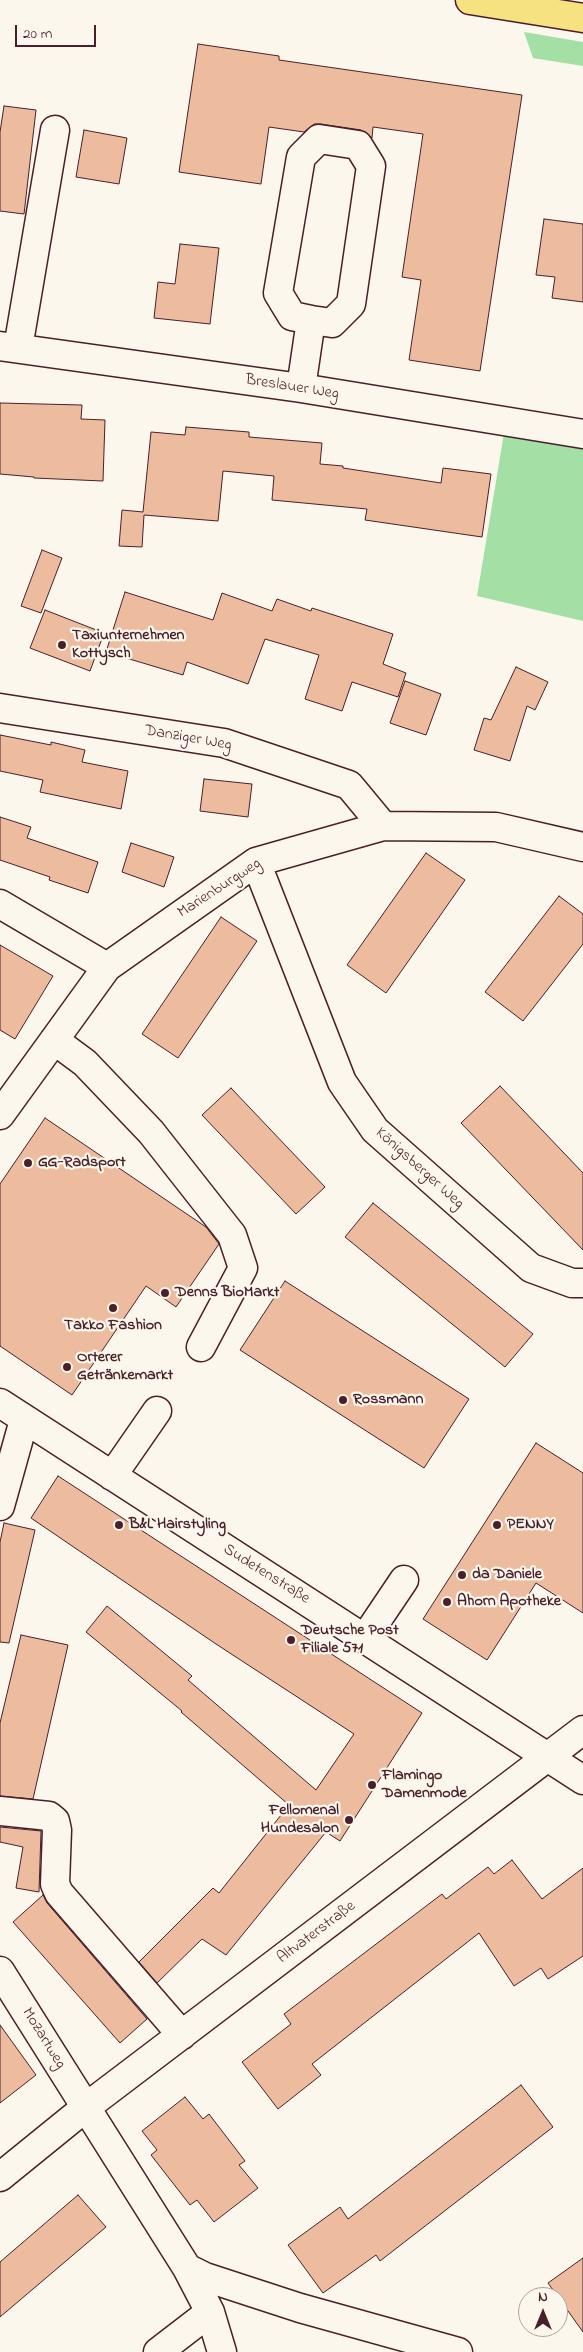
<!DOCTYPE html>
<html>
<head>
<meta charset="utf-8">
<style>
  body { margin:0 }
  #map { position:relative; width:583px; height:2352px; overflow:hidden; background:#fbf7ec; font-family:"Indie Flower",sans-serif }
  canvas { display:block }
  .north { position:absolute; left:518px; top:2287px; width:50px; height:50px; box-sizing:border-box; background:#fbf7ec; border:1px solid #b4a19f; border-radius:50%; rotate:0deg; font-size:14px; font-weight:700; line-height:20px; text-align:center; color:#4a1f2b }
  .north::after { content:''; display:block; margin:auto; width:18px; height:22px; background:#4a1f2b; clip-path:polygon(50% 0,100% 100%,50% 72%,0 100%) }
  .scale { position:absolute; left:15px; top:25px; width:81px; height:22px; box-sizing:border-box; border:2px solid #4a1f2b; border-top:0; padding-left:6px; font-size:15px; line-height:18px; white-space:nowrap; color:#4a1f2b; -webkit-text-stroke:4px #fbf7ec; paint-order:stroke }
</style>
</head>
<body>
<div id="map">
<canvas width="583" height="2352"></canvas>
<div class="north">N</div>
<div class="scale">20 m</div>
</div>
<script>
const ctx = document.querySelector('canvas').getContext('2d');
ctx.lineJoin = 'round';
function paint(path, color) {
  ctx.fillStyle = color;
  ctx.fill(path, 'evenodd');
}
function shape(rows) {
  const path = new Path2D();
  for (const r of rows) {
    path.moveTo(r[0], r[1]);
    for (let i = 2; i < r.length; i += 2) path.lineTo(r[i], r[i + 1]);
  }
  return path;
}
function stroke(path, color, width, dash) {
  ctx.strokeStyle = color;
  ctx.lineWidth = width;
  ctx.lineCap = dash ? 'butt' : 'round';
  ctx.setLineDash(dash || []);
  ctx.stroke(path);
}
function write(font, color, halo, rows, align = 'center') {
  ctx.font = font + ' "Indie Flower",sans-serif';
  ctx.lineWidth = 4.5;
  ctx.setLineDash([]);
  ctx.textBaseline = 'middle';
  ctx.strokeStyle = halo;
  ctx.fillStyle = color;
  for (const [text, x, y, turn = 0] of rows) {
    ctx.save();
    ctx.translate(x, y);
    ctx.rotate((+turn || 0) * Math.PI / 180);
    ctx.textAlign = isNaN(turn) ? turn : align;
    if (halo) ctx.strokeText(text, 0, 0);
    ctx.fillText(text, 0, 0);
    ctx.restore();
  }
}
paint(shape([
  [524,32,583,42,583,66,533,58],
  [504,433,583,445,583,621,477,596]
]), '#a4e0a6');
const building = shape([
  [198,44,279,56,279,60,522,95,480,371,409,360,421,280,402,277,423,134,373,127,372,138,361,130,321,124,314,124,304,132,269,127,261,184,179,172,198,44],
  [4,106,36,110,24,214,0,211,0,132,4,106],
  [84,130,127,138,119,184,76,177,84,130],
  [544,219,583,224,583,302,552,298,555,277,536,275,544,219],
  [180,244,219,248,210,324,154,318,158,282,175,284,180,244],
  [0,403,82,405,81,419,105,420,103,481,34,478,34,477,0,474,0,403],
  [186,427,249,432,249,437,322,443,320,464,343,466,343,468,441,483,443,468,491,474,482,537,365,520,367,509,272,500,274,476,223,471,218,521,144,515,142,547,119,546,122,510,143,512,151,432,185,435,186,427],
  [42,550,62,558,41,613,21,606,42,550],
  [125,592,213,620,222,593,272,611,277,599,311,611,312,608,393,634,383,664,406,673,398,697,352,682,342,711,305,699,319,655,265,639,248,684,187,662,183,675,106,652,125,592],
  [45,610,104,633,90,671,30,648,45,610],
  [516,667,548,682,535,710,527,706,510,761,474,750,484,718,491,720,516,667],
  [405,681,441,694,426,735,390,723,405,681],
  [0,735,51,745,51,742,85,750,82,762,128,771,121,809,40,792,43,780,0,771,0,735],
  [204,779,252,784,248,817,200,811,204,779],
  [0,817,31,827,27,838,98,862,88,893,49,880,50,877,0,860,0,817],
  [131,843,174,857,164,887,122,872,131,843],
  [426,853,465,880,386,993,347,965,426,853],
  [559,896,583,914,583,944,523,1021,485,992,559,896],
  [221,917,257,941,178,1058,142,1034,221,917],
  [0,945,53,976,15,1039,0,1030,0,945],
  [500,1086,583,1173,583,1250,461,1123,500,1086],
  [231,1088,325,1187,296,1214,202,1115,231,1088],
  [45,1118,206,1227,219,1244,176,1307,146,1286,72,1395,0,1346,0,1184,45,1118],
  [373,1203,533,1334,505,1367,345,1237,373,1203],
  [285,1281,469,1399,424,1468,240,1350,285,1281],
  [536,1443,583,1473,583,1613,536,1583,487,1660,423,1619,536,1443],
  [58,1476,422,1713,340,1841,326,1832,226,1955,202,1939,157,1983,139,1962,213,1888,219,1893,289,1805,181,1712,182,1711,86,1632,107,1606,192,1676,188,1680,316,1790,354,1734,216,1644,31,1518,58,1476],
  [4,1523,35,1530,9,1643,0,1642,0,1542,4,1523],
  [21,1635,68,1645,33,1799,0,1796,0,1723,21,1635],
  [0,1827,41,1831,39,1892,16,1888,23,1847,0,1842,0,1827],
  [512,1860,542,1899,583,1868,583,1956,548,1979,541,1968,514,1986,479,1933,312,2064,321,2075,278,2109,242,2062,291,2024,284,2014,442,1894,446,1899,488,1867,494,1874,512,1860],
  [43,1895,47,1903,147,2019,120,2043,13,1922,43,1895],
  [0,2025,36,2075,0,2103,0,2025],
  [521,2085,553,2127,380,2261,376,2255,323,2293,288,2245,340,2207,348,2219,521,2085],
  [185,2097,203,2119,209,2114,245,2161,239,2165,258,2188,214,2222,197,2200,190,2205,151,2155,157,2150,142,2131,185,2097],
  [78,2195,106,2227,0,2317,0,2262,78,2195],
  [583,2258,583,2332,548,2283,583,2258]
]);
paint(building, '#edbc9e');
stroke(building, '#4a1f2b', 1);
const minor = shape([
  [0,346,301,388,583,434],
  [18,348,55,130],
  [301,388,311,320,332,323,351,304,371,166,358,145,319,139,301,157,278,293,292,316,311,320],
  [0,708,224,743,349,785,383,826],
  [256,862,342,1082,375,1130,531,1268,572,1283,583,1283],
  [0,904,107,967],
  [54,1040,85,1063,151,1132,232,1235,243,1268,201,1347],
  [0,1115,107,967,256,862,383,826,496,827,583,847],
  [0,1403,583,1780],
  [112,1476,157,1411],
  [0,1506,24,1420],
  [365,1638,404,1580],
  [0,1811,49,1816,55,1821,57,1830,55,1884,59,1893,182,2035],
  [0,1971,187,2268,210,2312,222,2352],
  [0,2177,85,2108,583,1730],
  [187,2268,205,2277,300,2308,458,2352],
  [158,2352,210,2312]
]);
const major = shape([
  [470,0,583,18]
]);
stroke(minor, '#4a1f2b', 31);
stroke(major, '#4a1f2b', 31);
stroke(minor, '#fbf7ec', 28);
stroke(major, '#f7e281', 28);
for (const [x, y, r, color] of [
  [62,645,5,"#4a1f2b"],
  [28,1163,5,"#4a1f2b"],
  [165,1293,5,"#4a1f2b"],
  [113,1308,5,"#4a1f2b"],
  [67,1367,5,"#4a1f2b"],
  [343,1400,5,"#4a1f2b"],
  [119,1525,5,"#4a1f2b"],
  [497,1525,5,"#4a1f2b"],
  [462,1575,5,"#4a1f2b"],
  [447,1602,5,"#4a1f2b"],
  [291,1640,5,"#4a1f2b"],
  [372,1785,5,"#4a1f2b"],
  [349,1820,5,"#4a1f2b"]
]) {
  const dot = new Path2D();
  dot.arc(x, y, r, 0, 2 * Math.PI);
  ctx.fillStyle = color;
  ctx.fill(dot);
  stroke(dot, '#fbf7ec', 2);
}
write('16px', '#4a1f2b', '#fbf7ec', [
  ["Breslauer Weg",292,388,9],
  ["Danziger Weg",188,739,10],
  ["Marienburgweg",220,889,-33],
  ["Königsberger Weg",419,1169,42],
  ["Sudetenstraße",266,1575,32],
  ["Altvaterstraße",317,1933,-37],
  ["Mozartweg",43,2039,58]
]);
write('bold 16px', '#4a1f2b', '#fbf7ec', [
  ["Taxiunternehmen",72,636],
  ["Kottysch",72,654],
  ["GG-Radsport",38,1163],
  ["Denns BioMarkt",175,1293],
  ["Takko Fashion",113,1326,"center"],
  ["Orterer",77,1358],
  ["Getränkemarkt",77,1376],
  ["Rossmann",353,1400],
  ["B&L Hairstyling",129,1525],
  ["PENNY",507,1525],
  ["da Daniele",472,1575],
  ["Ahorn Apotheke",457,1602],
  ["Deutsche Post",301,1631],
  ["Filiale 571",301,1649],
  ["Flamingo",382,1776],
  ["Damenmode",382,1794],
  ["Fellomenal",339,1811,"right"],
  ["Hundesalon",339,1829,"right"]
], 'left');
</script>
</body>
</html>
